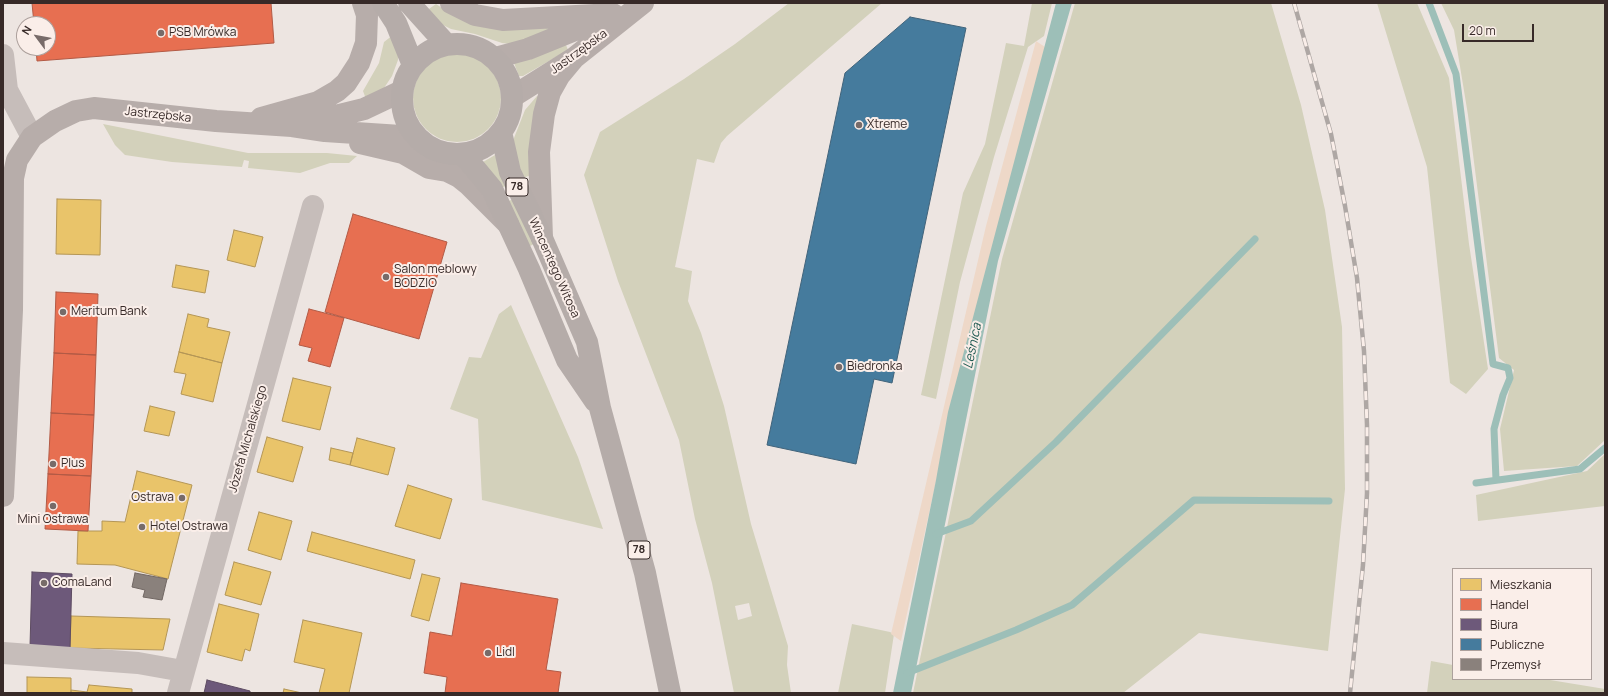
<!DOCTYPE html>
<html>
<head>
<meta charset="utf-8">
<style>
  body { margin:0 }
  #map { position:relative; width:1608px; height:696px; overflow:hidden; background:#ede5e1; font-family:Manrope,sans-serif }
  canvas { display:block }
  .frame { position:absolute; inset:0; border:4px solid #372a28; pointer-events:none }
  .legend { position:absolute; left:1452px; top:568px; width:140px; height:112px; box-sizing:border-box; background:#faeee9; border:1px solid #aca09c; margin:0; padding:5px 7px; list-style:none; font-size:12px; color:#372a28 }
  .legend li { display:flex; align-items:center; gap:8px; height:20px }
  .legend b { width:20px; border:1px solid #aca09c }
  .north { position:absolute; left:16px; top:16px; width:40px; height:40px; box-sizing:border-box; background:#faeee9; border:1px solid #aca09c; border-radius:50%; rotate:302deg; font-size:11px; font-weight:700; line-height:16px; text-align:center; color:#372a28 }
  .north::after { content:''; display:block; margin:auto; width:14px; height:18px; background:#776b69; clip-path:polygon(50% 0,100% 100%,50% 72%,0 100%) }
  .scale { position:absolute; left:1462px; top:24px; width:72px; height:18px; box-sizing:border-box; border:2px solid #372a28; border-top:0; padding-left:5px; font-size:12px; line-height:14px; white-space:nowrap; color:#372a28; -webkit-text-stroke:3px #faeee9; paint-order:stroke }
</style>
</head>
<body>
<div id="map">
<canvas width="1608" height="696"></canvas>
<div class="frame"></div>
<ul class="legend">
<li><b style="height:11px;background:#e9c46a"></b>Mieszkania</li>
<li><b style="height:11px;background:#e76f51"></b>Handel</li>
<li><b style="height:11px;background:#6d597a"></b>Biura</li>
<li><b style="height:11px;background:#457b9d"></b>Publiczne</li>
<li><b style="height:11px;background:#8a817c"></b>Przemysł</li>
</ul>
<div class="north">N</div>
<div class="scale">20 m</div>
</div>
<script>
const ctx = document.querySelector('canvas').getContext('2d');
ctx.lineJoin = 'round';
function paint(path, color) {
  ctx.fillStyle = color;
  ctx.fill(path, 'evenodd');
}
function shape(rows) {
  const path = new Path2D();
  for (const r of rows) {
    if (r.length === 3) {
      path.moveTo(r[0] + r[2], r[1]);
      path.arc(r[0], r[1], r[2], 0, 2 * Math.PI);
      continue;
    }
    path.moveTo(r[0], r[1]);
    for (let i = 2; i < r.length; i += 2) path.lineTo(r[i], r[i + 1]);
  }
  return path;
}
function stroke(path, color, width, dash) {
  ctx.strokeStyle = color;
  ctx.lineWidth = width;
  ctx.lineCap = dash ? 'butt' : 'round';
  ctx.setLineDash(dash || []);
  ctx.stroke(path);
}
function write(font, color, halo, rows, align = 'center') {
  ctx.font = font + ' Manrope,sans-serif';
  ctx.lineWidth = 4;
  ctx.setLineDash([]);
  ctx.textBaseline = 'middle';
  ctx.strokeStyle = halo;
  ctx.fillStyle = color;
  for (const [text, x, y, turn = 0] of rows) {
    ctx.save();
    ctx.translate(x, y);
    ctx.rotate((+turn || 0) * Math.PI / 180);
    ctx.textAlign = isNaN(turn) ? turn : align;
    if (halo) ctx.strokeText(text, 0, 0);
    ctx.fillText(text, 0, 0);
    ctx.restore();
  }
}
paint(shape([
  [789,3,882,3,727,136,721,143,714,163,697,159,675,267,692,271,688,301,701,333,724,406,751,524,788,646,787,665,791,693,734,693,712,583,695,519,679,440,618,281,584,175,600,132,684,79,735,44],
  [749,603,752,616,738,620,735,606],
  [1032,3,1052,3,1044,36,1028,47,994,157,960,282,936,399,921,395,963,193,985,144,1006,43,1024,46],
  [1075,3,1271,3,1301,105,1325,210,1342,327,1345,489,1328,651,1199,633,1123,693,913,693,1002,259],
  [1377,3,1417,3,1449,78,1469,244,1488,369,1466,394,1450,383,1427,167],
  [1441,3,1605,3,1605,440,1577,466,1504,471,1500,429,1514,370,1499,358,1468,115,1454,30],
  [436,4,445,10,563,27,510,44,502,43,475,34,451,29,439,23,426,11],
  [393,35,398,50,398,60,392,76,384,88,366,99,363,91,379,63,384,42],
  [566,45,568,50,523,76,519,76,514,63],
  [457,98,44],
  [537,96,540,97,532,175,522,178,513,145,514,138,525,110],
  [103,124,248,153,327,153,357,156,349,163,330,163,300,173,248,168,249,161,244,160,242,167,172,162,125,155,115,145],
  [495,155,507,185,500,189,483,162],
  [514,199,534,244,528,247,506,202],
  [511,305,578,457,603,529,482,500,478,419,450,409,469,357,481,358,499,314],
  [1605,454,1605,506,1478,521,1476,495,1587,471],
  [852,624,890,632,894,634,885,693,838,693],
  [1431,661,1453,665,1453,679,1544,679,1605,689,1605,693,1427,693]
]), '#d3d1bb');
paint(shape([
  [1036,41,1045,47,937,477,901,641,891,634,986,226]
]), '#eed8c8');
paint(shape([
  [1056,3,1072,3,998,261,911,693,893,693,936,480,948,412]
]), '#9dbfb8');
const homes = shape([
  [57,199,101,200,100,255,56,254,57,199],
  [234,230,263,237,255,267,227,260,234,230],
  [176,265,209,271,205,293,172,287,176,265],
  [188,314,209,319,207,327,230,332,222,363,179,352,188,314],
  [179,352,222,363,213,402,181,394,186,374,174,372,179,352],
  [293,378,331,387,320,430,282,421,293,378],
  [150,406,175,412,169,436,144,431,150,406],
  [267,437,303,447,293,482,257,472,267,437],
  [357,438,395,448,388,475,350,465,357,438],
  [331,448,353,453,350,465,329,460,331,448],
  [137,471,192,485,168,579,115,565,77,564,78,531,102,531,102,521,125,522,137,471],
  [408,485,452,499,440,539,395,526,408,485],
  [259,512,292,521,281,560,248,550,259,512],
  [312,532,415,560,410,579,307,551,312,532],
  [234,562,271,572,261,605,225,595,234,562],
  [422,574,440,578,429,621,411,616,422,574],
  [219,604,259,614,250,651,245,649,242,661,207,652,219,604],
  [71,616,170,619,163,650,70,648,71,616],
  [303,620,362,633,349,693,319,693,325,669,294,662,303,620],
  [27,677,71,678,71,693,27,693,27,677],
  [89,685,132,689,132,693,71,693,71,690,87,692,89,685],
  [284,689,302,693,283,693,284,689]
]);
paint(homes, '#e9c46a');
stroke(homes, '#b49656', 1);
const shops = shape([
  [32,3,271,3,274,43,37,61,36,48,48,48,48,24,34,24,32,3],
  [353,214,447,242,419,339,325,312,353,214],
  [56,292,98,294,96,355,54,353,56,292],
  [309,309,344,318,330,367,308,361,312,348,299,345,309,309],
  [54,353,96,355,94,415,51,413,54,353],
  [51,413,94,415,91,476,48,474,51,413],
  [48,474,91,476,88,531,45,529,48,474],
  [461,583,558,599,546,670,561,672,558,693,445,693,447,677,424,673,430,632,452,636,461,583]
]);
paint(shops, '#e76f51');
stroke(shops, '#b25a45', 1);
const offices = shape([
  [32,572,72,574,70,648,30,647,32,572],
  [207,680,250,691,250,693,204,693,207,680]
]);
paint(offices, '#6d597a');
stroke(offices, '#5d4b61', 1);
const public = shape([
  [910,17,966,28,892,383,874,379,856,464,767,445,845,73,910,17]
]);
paint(public, '#457b9d');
stroke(public, '#41637a', 1);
const industry = shape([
  [135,573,167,579,162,600,143,597,145,590,132,587,135,573]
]);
paint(industry, '#8a817c');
stroke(industry, '#716763', 1);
stroke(shape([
  [1429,3,1456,74,1493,364,1508,368,1510,378,1503,395,1494,429,1496,480],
  [1476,483,1580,469,1605,448],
  [936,534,971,521,1056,442,1255,239],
  [907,673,1016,630,1072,605,1194,500,1329,501]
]), '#9dbfb8', 7);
stroke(shape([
  [3,55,7,90,32,137],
  [3,653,138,663,183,671],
  [178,693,313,206]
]), '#c6bdba', 22);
stroke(shape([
  [451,3,475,15,503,20,613,14],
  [495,58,528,49,602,19],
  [512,97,574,58,643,3],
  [261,118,318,102,337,91,346,83,359,63,366,43,367,15,363,3],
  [307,123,364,109,402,91],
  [360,143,403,153,429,168,447,171,459,177,469,185,508,224],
  [542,238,539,152,544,114,550,92,559,76,574,58],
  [3,496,12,310,13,178,17,160,32,137,55,121,76,111,94,108,216,121,292,126,325,131,416,137]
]), '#b7adaa', 22);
stroke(shape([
  [383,3,396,23,413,65],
  [409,3,446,44],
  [457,99,55],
  [501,132,510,172,542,238,587,342,600,408,645,573,670,693],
  [463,154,492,189,529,269,567,360,595,401]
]), '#b5aca9', 22);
const rail = shape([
  [1294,3,1331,134,1345,206,1357,278,1364,351,1367,425,1367,493,1363,565,1350,693]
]);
stroke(rail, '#aea7a4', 4.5);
stroke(rail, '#faeee9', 3, [9]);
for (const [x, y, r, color] of [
  [161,33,4,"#776b69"],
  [859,125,4,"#776b69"],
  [386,277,4,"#776b69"],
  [63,312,4,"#776b69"],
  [839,367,4,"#776b69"],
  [53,464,4,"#776b69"],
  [182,498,4,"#776b69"],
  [53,506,4,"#776b69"],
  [142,527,4,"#776b69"],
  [44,583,4,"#776b69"],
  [488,653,4,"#776b69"]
]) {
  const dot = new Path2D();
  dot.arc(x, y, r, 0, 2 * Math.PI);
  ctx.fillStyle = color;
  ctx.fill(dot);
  stroke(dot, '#faeee9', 1.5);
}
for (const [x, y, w] of [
  [517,187,22],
  [639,550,22]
]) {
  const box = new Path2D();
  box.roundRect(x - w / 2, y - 9, w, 18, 3);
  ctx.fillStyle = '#faeee9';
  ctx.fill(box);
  stroke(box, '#372a28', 1);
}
write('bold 11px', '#372a28', null, [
  ["78",517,187],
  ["78",639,550]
]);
write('12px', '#372a28', '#faeee9', [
  ["PSB Mrówka",169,33],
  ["Xtreme",867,125],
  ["Salon meblowy",394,270],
  ["BODZIO",394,284],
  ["Meritum Bank",71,312],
  ["Biedronka",847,367],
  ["Plus",61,464],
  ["Ostrava",174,498,"right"],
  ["Mini Ostrawa",53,520,"center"],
  ["Hotel Ostrawa",150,527],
  ["ComaLand",52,583],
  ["Lidl",496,653]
], 'left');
write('12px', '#372a28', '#faeee9', [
  ["Jastrzębska",579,52,-36],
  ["Jastrzębska",158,115,6],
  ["Wincentego Witosa",554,268,66],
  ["Józefa Michalskiego",248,439,-74]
]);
write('italic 13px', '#1e5951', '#faeee9', [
  ["Leśnica",973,346,-78]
]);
</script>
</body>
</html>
